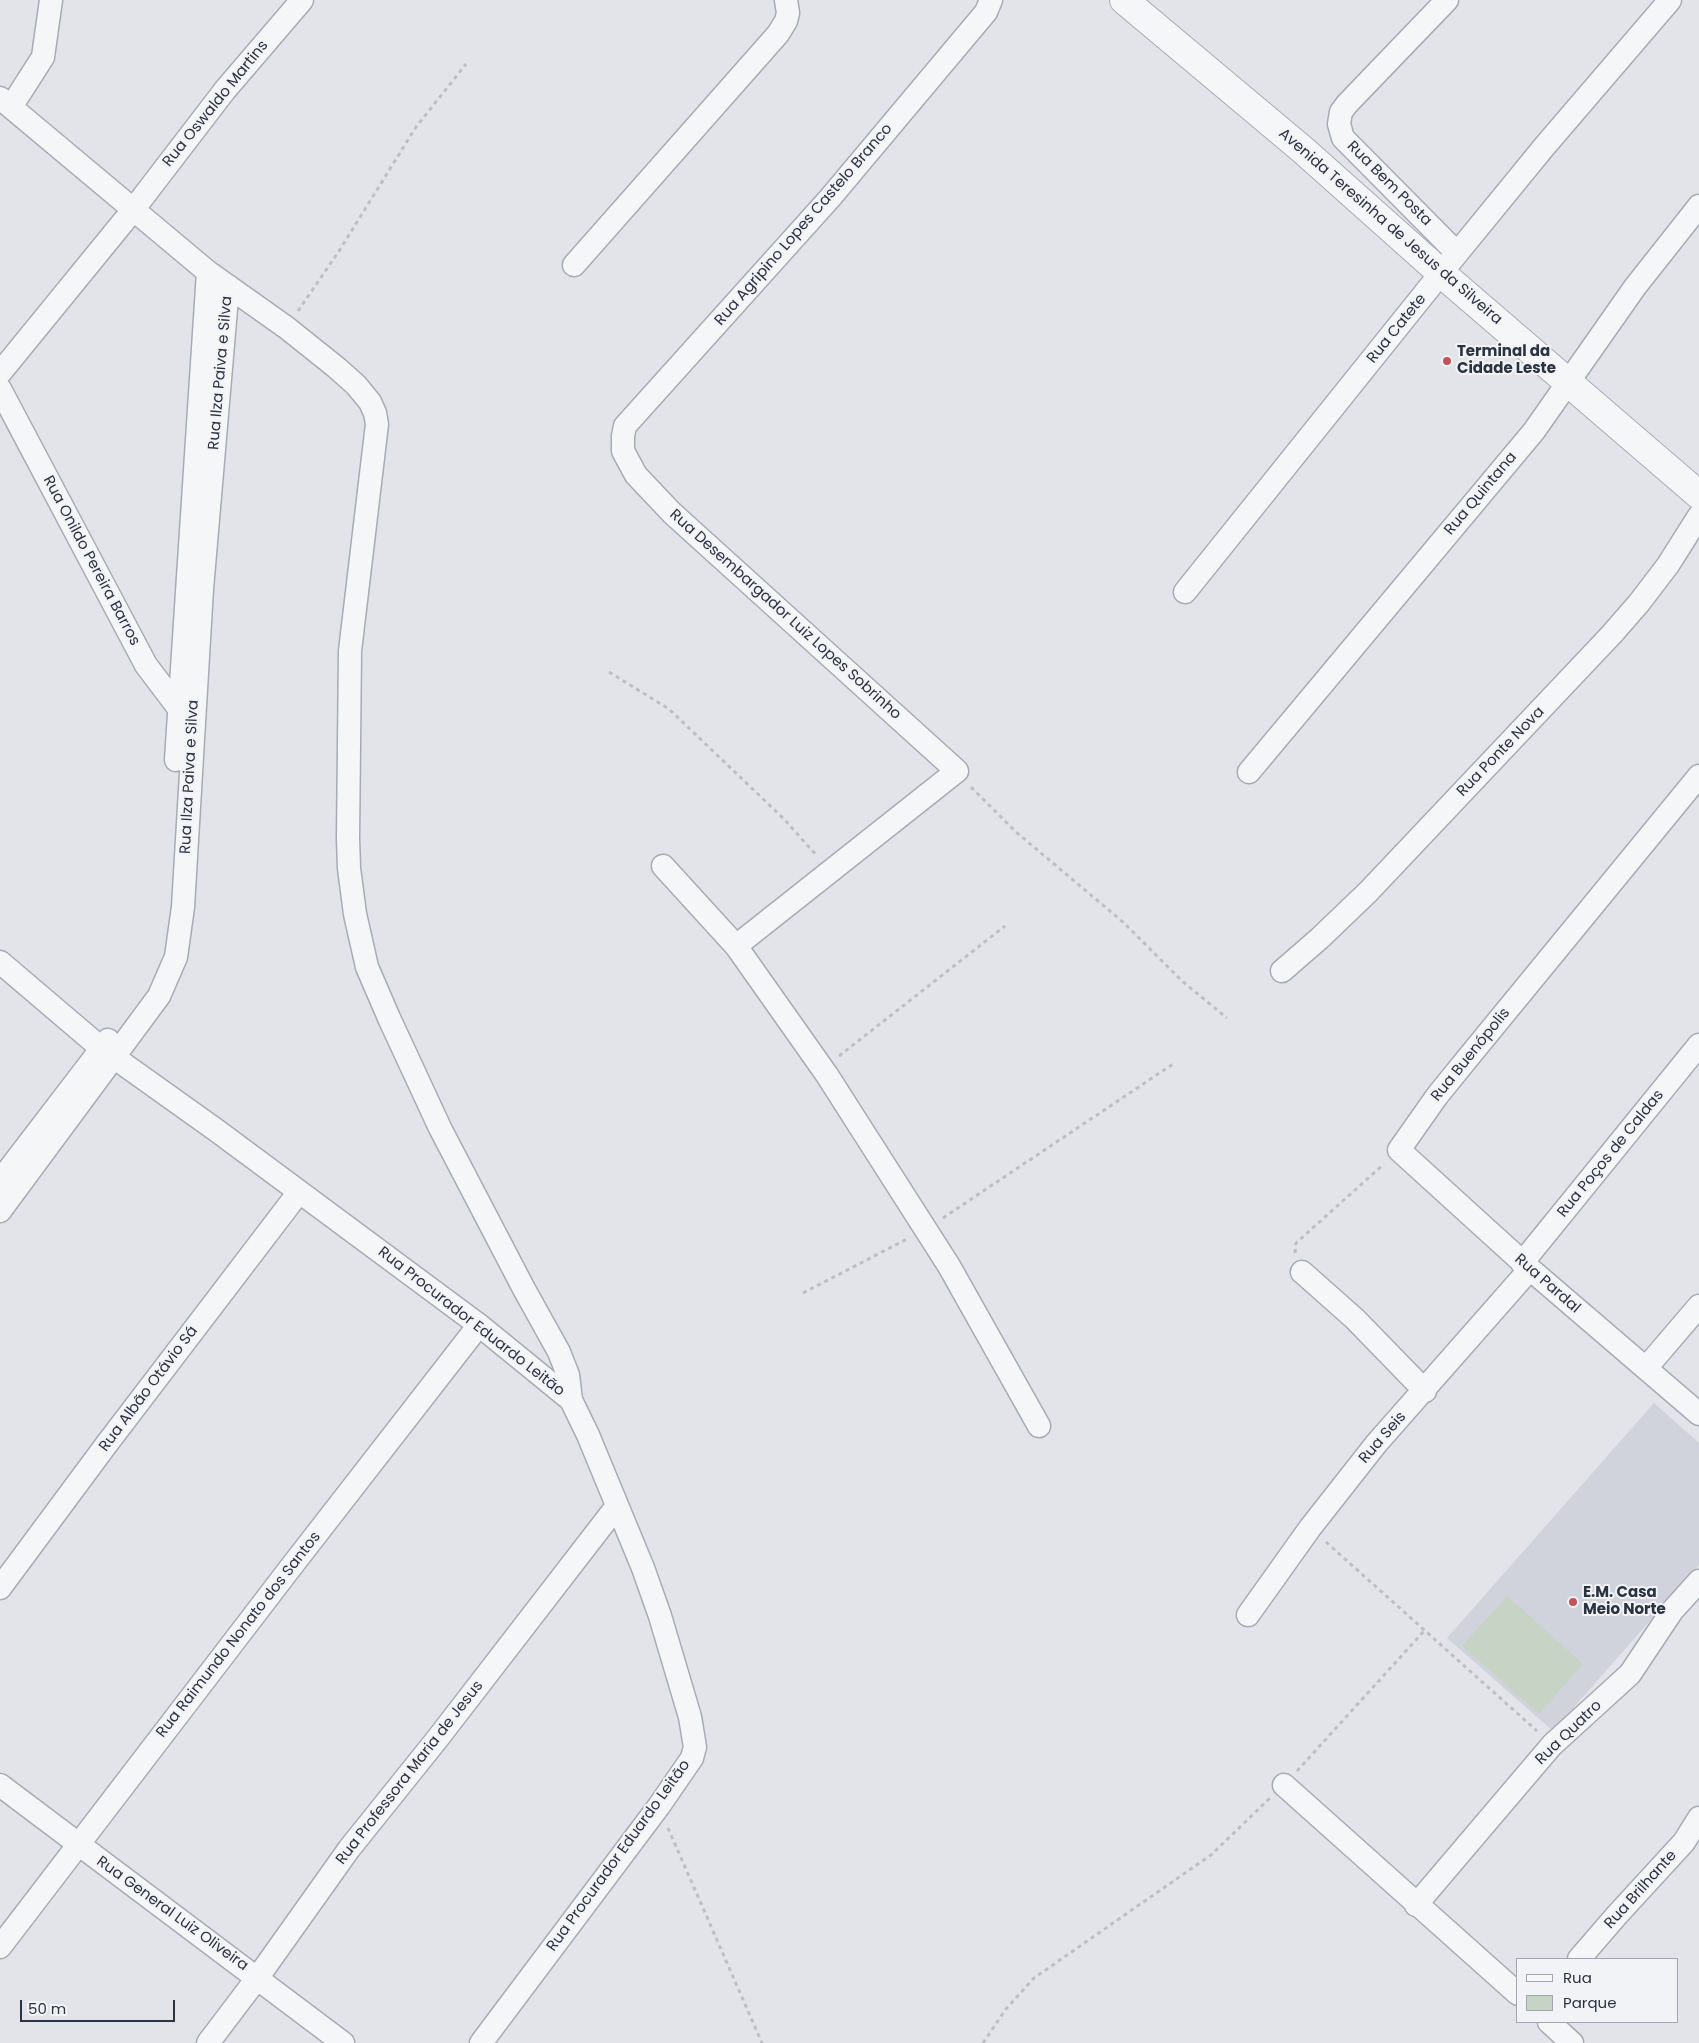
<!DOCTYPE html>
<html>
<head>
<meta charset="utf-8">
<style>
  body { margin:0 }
  #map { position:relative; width:1699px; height:2043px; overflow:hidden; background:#e2e4e9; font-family:Poppins,sans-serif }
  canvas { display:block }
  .legend { position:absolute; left:1516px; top:1958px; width:162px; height:65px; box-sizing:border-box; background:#f2f3f7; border:1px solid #a2a6ae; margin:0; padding:6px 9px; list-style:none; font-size:15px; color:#2b3240 }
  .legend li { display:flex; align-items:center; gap:10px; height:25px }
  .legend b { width:25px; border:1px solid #a2a6ae }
  .scale { position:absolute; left:20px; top:2000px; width:155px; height:22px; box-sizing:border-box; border:2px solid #2b3240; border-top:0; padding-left:6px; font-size:15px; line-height:18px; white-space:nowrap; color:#2b3240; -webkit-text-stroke:4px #f2f3f7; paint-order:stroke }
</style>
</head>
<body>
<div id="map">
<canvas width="1699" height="2043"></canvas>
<ul class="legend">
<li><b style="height:6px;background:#f5f6f8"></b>Rua</li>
<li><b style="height:14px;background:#c7d3c4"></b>Parque</li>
</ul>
<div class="scale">50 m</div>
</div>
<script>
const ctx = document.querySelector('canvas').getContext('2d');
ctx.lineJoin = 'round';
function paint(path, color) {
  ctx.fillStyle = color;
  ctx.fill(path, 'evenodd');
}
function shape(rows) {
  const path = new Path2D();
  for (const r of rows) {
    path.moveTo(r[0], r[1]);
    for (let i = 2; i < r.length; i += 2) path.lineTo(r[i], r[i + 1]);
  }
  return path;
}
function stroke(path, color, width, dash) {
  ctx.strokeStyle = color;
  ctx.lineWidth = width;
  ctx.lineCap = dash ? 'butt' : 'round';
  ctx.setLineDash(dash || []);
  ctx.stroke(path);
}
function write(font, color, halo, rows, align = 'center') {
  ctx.font = font + ' Poppins,sans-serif';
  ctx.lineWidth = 4;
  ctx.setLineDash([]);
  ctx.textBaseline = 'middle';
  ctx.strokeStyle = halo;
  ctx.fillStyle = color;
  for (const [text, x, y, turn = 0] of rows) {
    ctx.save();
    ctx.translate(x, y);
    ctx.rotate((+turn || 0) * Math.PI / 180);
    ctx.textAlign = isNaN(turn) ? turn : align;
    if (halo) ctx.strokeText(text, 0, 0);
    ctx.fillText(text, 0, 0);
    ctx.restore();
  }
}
paint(shape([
  [1654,1403,1699,1443,1699,1565,1553,1731,1447,1638]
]), '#d0d3db');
paint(shape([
  [1507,1596,1583,1664,1539,1714,1462,1646]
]), '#c7d3c4');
const minor = shape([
  [1447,0,1347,104,1341,112,1339,124,1343,138,1457,253],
  [0,98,208,272,287,328,337,368,356,385,370,402,375,413,377,424,350,651,348,839,349,868,355,914,367,967,389,1018,440,1128,524,1289,559,1352,568,1375,571,1400],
  [11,107,43,57,51,0],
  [574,265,778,34,786,21,788,13,786,0],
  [0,373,133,210,225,90,302,0],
  [0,389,146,665,183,714],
  [1185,592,1441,273,1544,147,1670,0],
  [176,760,208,272],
  [1249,772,1534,431,1635,287,1699,206],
  [1699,776,1467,1059,1437,1096,1399,1150,1530,1269,1699,1414],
  [663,866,736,946,827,1075,949,1266,1039,1426],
  [736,946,957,771,672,513,636,475,623,451,623,436,625,426,830,198,986,12,991,0],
  [0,962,101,1048,216,1130,479,1325,571,1400,588,1435,643,1568,660,1616,690,1717,695,1747,692,1758,659,1806,481,2043],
  [1282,971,1320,938,1368,892,1612,634,1639,603,1668,565,1699,516],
  [0,1181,108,1040],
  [0,1211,159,996,176,957,183,907,202,589,228,286],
  [1522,1263,1699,1045],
  [1302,1272,1355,1319,1425,1391],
  [1646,1368,1699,1306],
  [0,1588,106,1445,299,1192],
  [1248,1615,1310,1528,1376,1444,1530,1269],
  [0,1785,343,2043],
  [1284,1785,1518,1994],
  [1416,1905,1552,1745,1630,1674,1672,1611,1699,1581],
  [0,1947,291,1567,479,1325],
  [1579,1959,1617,1915,1684,1842,1699,1818],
  [1549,2022,1572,2043],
  [208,2043,258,1977,349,1849,438,1738,617,1506]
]);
const tertiary = shape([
  [1124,0,1303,150,1441,273,1699,495]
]);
stroke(minor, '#a7abb3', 25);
stroke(tertiary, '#a7abb3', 30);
stroke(shape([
  [298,311,339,251,416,127,466,64],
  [609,672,669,709,784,819,817,856],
  [971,787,1016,832,1123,922,1182,981,1227,1018],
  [839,1056,1005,926],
  [943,1218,1173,1064],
  [1295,1253,1296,1243,1384,1164],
  [803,1293,907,1239],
  [1326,1542,1537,1731],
  [1297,1771,1425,1630],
  [668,1828,762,2043],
  [983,2043,1006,2009,1034,1978,1211,1855,1270,1798]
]), '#bcbfc4', 3, [4, 4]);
stroke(minor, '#f5f6f8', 22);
stroke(tertiary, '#f5f6f8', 28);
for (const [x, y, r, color] of [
  [1447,361,5,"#c4525b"],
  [1573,1602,5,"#c4525b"]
]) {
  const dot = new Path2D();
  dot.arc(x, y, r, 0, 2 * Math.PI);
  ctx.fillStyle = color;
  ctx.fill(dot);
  stroke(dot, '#f2f3f7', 2);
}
write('15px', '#2b3240', '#f2f3f7', [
  ["Rua Oswaldo Martins",216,104,-51],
  ["Rua Bem Posta",1389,184,45],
  ["Rua Agripino Lopes Castelo Branco",804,225,-49],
  ["Avenida Teresinha de Jesus da Silveira",1390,227,41],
  ["Rua Catete",1397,329,-51],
  ["Rua Ilza Paiva e Silva",221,373,-85],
  ["Rua Quintana",1481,494,-50],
  ["Rua Onildo Pereira Barros",91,561,62],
  ["Rua Desembargador Luiz Lopes Sobrinho",785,615,42],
  ["Rua Ponte Nova",1501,752,-46],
  ["Rua Ilza Paiva e Silva",190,777,-87],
  ["Rua Buenópolis",1471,1055,-51],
  ["Rua Poços de Caldas",1611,1154,-51],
  ["Rua Pardal",1547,1284,41],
  ["Rua Procurador Eduardo Leitão",471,1322,38],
  ["Rua Albão Otávio Sá",149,1389,-53],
  ["Rua Seis",1383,1438,-49],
  ["Rua Raimundo Nonato dos Santos",239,1635,-52],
  ["Rua Quatro",1569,1733,-44],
  ["Rua Professora Maria de Jesus",410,1773,-52],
  ["Rua Procurador Eduardo Leitão",619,1856,-54],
  ["Rua Brilhante",1641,1890,-48],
  ["Rua General Luiz Oliveira",172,1914,36]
]);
write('bold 15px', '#2b3240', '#f2f3f7', [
  ["Terminal da",1457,352],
  ["Cidade Leste",1457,369],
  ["E.M. Casa",1583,1593],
  ["Meio Norte",1583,1610]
], 'left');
</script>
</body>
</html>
